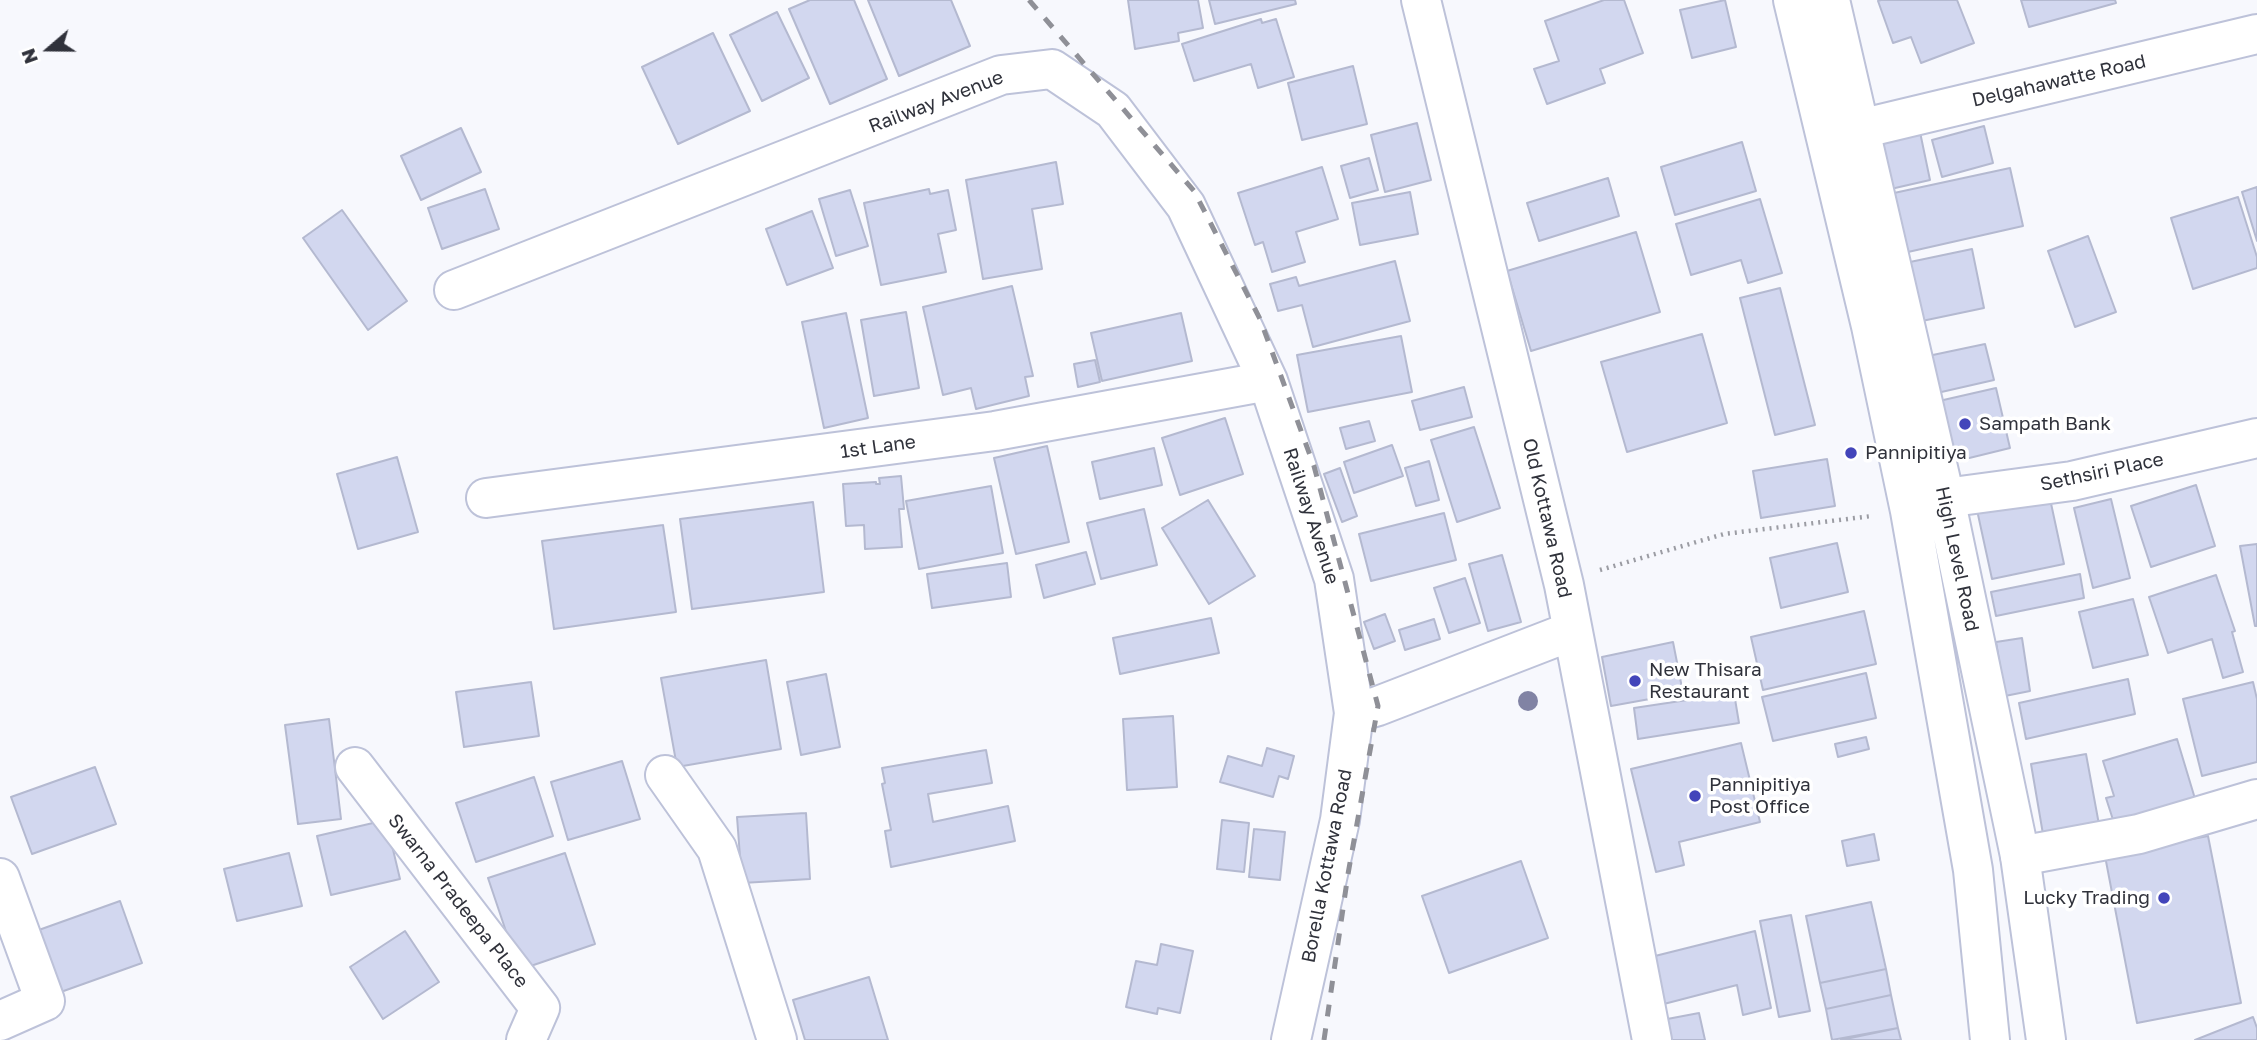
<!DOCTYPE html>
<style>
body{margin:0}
#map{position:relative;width:2257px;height:1040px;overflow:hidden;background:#f7f8fd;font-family:"Golos Text",sans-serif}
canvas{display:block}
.north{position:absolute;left:14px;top:14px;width:70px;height:70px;-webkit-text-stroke:5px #fff;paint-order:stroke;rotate:250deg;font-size:19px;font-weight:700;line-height:28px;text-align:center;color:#30323b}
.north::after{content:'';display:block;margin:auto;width:24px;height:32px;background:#30323b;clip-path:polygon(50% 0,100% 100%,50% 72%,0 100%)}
</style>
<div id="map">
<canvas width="2257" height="1040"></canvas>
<div class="north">N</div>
</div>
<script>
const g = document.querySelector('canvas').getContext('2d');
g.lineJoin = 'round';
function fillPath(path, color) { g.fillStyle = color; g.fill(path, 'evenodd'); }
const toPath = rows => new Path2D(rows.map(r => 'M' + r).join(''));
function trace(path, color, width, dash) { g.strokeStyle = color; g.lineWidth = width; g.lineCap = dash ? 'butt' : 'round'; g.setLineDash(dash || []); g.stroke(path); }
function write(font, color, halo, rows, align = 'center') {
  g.font = font + ' "Golos Text",sans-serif'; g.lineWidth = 7; g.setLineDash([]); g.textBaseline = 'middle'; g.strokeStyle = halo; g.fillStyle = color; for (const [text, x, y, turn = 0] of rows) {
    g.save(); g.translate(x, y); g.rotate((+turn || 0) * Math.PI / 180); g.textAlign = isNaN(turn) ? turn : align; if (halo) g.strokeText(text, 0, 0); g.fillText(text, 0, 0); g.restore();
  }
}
const building = toPath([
 [810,0,854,0,887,79,830,104,789,9,810,0],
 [868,0,951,0,970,46,899,76,868,0],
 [1128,0,1198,0,1203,28,1178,33,1179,41,1135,49,1128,0],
 [1209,0,1295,0,1296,4,1215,24,1209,0],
 [1604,0,1624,0,1643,53,1600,69,1605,83,1547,104,1534,69,1559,61,1545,21,1604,0],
 [1725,0,1736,47,1692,58,1680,10,1725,0],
 [1881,0,1957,0,1974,43,1921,63,1911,37,1893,43,1878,1,1881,0],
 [2021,0,2115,0,2116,3,2029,27,2021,0],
 [777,12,809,78,762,101,730,35,777,12],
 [1261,19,1262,23,1276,19,1294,77,1258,88,1251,64,1194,81,1182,44,1261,19],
 [713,33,750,111,678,144,642,67,713,33],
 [1353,66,1367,124,1302,140,1288,83,1353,66],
 [1417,123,1431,180,1385,192,1371,135,1417,123],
 [1984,126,1993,163,1942,177,1932,140,1984,126],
 [461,128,481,172,421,200,401,156,461,128],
 [1920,132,1930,180,1882,191,1872,142,1920,132],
 [1742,142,1756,191,1675,215,1661,167,1742,142],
 [1369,158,1378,190,1350,198,1341,166,1369,158],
 [1056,162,1063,204,1032,209,1042,269,983,279,966,180,1056,162],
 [1322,167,1338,219,1296,232,1305,262,1272,272,1263,242,1255,245,1238,193,1322,167],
 [2010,168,2023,226,1908,252,1894,193,2010,168],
 [1608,178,1619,216,1539,241,1527,203,1608,178],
 [2257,187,2257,241,2242,192,2257,187],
 [485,189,499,229,442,249,428,208,485,189],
 [929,189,930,194,948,190,956,230,938,234,946,272,881,285,864,203,929,189],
 [850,190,868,246,836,256,819,199,850,190],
 [1410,192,1418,234,1360,245,1352,203,1410,192],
 [2238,197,2257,257,2257,268,2193,289,2171,218,2238,197],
 [1760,199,1782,273,1748,283,1741,260,1691,275,1676,224,1760,199],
 [342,210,407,301,368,330,303,238,342,210],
 [812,211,833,268,787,285,766,229,812,211],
 [1636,232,1660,312,1531,351,1507,271,1636,232],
 [2088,236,2116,312,2075,327,2048,251,2088,236],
 [1972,249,1984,308,1922,321,1910,262,1972,249],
 [1395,261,1410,321,1313,347,1302,305,1278,311,1270,284,1296,277,1299,286,1395,261],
 [1012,286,1033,376,1025,377,1029,396,976,409,971,388,943,395,923,307,1012,286],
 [1780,288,1815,425,1775,435,1740,298,1780,288],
 [906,312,919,388,874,396,861,320,906,312],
 [846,313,868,418,824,428,802,322,846,313],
 [1181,313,1192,361,1102,381,1091,333,1181,313],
 [1702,334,1727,423,1627,452,1601,362,1702,334],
 [1401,336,1412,392,1308,412,1297,355,1401,336],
 [1985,344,1994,380,1937,393,1928,356,1985,344],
 [1095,360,1100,382,1078,387,1074,364,1095,360],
 [1464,387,1472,417,1420,430,1412,401,1464,387],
 [1996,388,2010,448,1953,462,1939,401,1996,388],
 [1225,418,1243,474,1180,495,1162,438,1225,418],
 [1369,421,1375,441,1346,449,1340,428,1369,421],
 [1474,427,1500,508,1457,522,1431,440,1474,427],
 [1392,445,1403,476,1354,493,1344,462,1392,445],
 [1047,446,1069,542,1016,554,994,458,1047,446],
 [1154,448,1162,485,1100,499,1092,462,1154,448],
 [397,457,418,532,358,549,337,474,397,457],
 [1827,459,1835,506,1761,518,1753,471,1827,459],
 [1429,461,1439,500,1416,506,1405,468,1429,461],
 [1340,468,1357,516,1342,522,1324,474,1340,468],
 [901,476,904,509,899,509,902,547,865,549,864,525,846,526,843,484,876,482,876,484,880,484,879,478,901,476],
 [2196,485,2215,546,2151,567,2131,506,2196,485],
 [991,486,1003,553,919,569,906,501,991,486],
 [2049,494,2064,564,1992,579,1977,510,2049,494],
 [2111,499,2130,578,2093,588,2074,508,2111,499],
 [1208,500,1255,576,1209,604,1162,528,1208,500],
 [813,502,824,592,692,609,680,519,813,502],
 [1144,509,1157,565,1101,579,1087,523,1144,509],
 [1444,513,1456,560,1371,581,1359,534,1444,513],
 [663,525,676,612,554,629,542,541,663,525],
 [1837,543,1848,592,1781,608,1770,558,1837,543],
 [2257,544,2257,626,2255,626,2240,546,2257,544],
 [1086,552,1095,584,1044,598,1036,565,1086,552],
 [1502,555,1521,622,1488,631,1469,564,1502,555],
 [1007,563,1011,597,932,608,927,574,1007,563],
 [2080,574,2084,598,1996,616,1991,592,2080,574],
 [2216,575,2235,631,2232,632,2243,672,2223,678,2212,639,2168,653,2149,597,2216,575],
 [1465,578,1480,623,1449,633,1434,588,1465,578],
 [2133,599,2148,655,2093,668,2079,612,2133,599],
 [1864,611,1876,664,1763,690,1751,637,1864,611],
 [1385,614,1395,641,1374,649,1364,622,1385,614],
 [1211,618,1219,653,1120,674,1113,638,1211,618],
 [1434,619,1440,639,1405,650,1399,630,1434,619],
 [2022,638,2030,691,2005,696,1996,642,2022,638],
 [1673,642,1683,693,1611,706,1602,657,1673,642],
 [766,660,781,749,677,767,661,678,766,660],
 [1866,673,1876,718,1773,741,1762,697,1866,673],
 [826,674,840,747,801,755,787,682,826,674],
 [2128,679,2135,714,2026,739,2019,703,2128,679],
 [531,682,539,736,464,747,456,692,531,682],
 [2253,682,2257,699,2257,762,2202,776,2183,699,2253,682],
 [1734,693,1739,723,1638,739,1634,708,1734,693],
 [1173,716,1177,787,1127,790,1123,719,1173,716],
 [329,719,341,819,298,824,285,725,329,719],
 [1866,737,1869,749,1838,757,1835,744,1866,737],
 [2177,739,2196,802,2115,826,2106,798,2114,796,2103,761,2177,739],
 [1741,743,1760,822,1679,842,1684,865,1656,872,1631,769,1741,743],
 [1267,748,1294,756,1288,779,1279,776,1273,797,1220,782,1228,756,1262,766,1267,748],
 [986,750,992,783,928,794,933,822,1008,806,1015,841,891,867,885,831,891,830,882,784,885,783,882,768,986,750],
 [2086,754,2100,830,2044,840,2031,764,2086,754],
 [622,761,640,819,568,840,551,782,622,761],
 [95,767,116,824,32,854,11,797,95,767],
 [534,777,553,836,476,862,456,803,534,777],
 [806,813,810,879,742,883,737,817,806,813],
 [386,820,400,879,331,895,317,836,386,820],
 [1222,820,1249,823,1244,872,1217,869,1222,820],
 [1254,829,1285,832,1280,880,1249,877,1254,829],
 [1874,834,1879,860,1847,866,1842,841,1874,834],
 [2208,836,2241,1003,2137,1023,2105,856,2208,836],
 [289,853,302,906,237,921,224,869,289,853],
 [565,853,595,944,519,970,488,878,565,853],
 [1521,861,1548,938,1449,973,1422,896,1521,861],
 [120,901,142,963,58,993,36,931,120,901],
 [1871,902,1886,969,1820,983,1806,916,1871,902],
 [1791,915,1810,1011,1779,1017,1760,921,1791,915],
 [405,931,439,982,383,1019,350,967,405,931],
 [1755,931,1771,1008,1743,1015,1737,985,1660,1005,1651,957,1755,931],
 [1161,944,1193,951,1180,1013,1158,1008,1157,1014,1126,1007,1136,961,1157,965,1161,944],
 [1886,969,1891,995,1826,1009,1820,983,1886,969],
 [869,977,888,1040,805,1040,793,1000,869,977],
 [1891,995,1898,1028,1832,1040,1826,1009,1891,995],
 [1699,1013,1705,1040,1666,1040,1662,1020,1699,1013],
 [2253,1017,2257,1028,2257,1040,2195,1040,2253,1017],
 [1898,1028,1901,1040,1841,1040,1898,1028]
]);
const path = toPath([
 [1600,570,1724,534,1872,516]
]);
const minor = toPath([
 [1421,0,1564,585,1652,1040],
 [1860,129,2257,34],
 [454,290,1001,75,1052,69,1113,110,1186,206,1268,381,1334,579,1354,713],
 [486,498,995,431,1268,381],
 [1945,498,2072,481,2257,438],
 [355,767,540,1008,526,1040],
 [665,775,717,849,777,1040],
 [2020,856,2139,834,2257,799],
 [0,878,45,1001,0,1021],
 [1291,1040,1340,820,1354,713,1378,706,1572,631]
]);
const highway = toPath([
 [1793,0,1871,326,1910,511,1973,870,1990,1040],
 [1830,0,1945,498,2020,856,2046,1040]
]);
const rail = toPath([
 [1029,0,1194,191,1260,319,1314,466,1378,706,1348,874,1324,1040]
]);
const trees = [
 [1528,701]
];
const markers = [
 [1965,424,7,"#4345ba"],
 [1851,453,7,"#4345ba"],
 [1635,681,7,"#4345ba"],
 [1695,796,7,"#4345ba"],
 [2164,898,7,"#4345ba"]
];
const streetNames = [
 ["Delgahawatte Road",2059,81,-13],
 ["Railway Avenue",936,102,-21],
 ["1st Lane",878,447,-8],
 ["Sethsiri Place",2102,472,-12],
 ["Railway Avenue",1311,516,72],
 ["Old Kottawa Road",1547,518,77],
 ["High Level Road",1957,559,78],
 ["Borella Kottawa Road",1327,866,-79],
 ["Swarna Pradeepa Place",458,901,52]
];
const poiNames = [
 ["Sampath Bank",1979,424],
 ["Pannipitiya",1865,453],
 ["New Thisara",1649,670],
 ["Restaurant",1649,692],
 ["Pannipitiya",1709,785],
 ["Post Office",1709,807],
 ["Lucky Trading",2150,898,"right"]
];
fillPath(building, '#d2d7ef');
trace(building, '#b4b9d0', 2);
trace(minor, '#bdc2d9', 42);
trace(highway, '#bdc2d9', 42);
trace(path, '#9b9ca3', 4.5, [2, 5]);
trace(minor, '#fff', 38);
trace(highway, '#fff', 38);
trace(rail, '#8f9097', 5, [12, 12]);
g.fillStyle = '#8183a4';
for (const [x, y] of trees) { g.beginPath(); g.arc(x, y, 10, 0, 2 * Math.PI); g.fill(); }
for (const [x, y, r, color] of markers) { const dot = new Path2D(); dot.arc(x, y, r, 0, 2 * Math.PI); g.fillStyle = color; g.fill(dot); trace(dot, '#fff', 2.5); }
write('19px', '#30323b', '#fff', streetNames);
write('19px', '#30323b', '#fff', poiNames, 'left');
</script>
